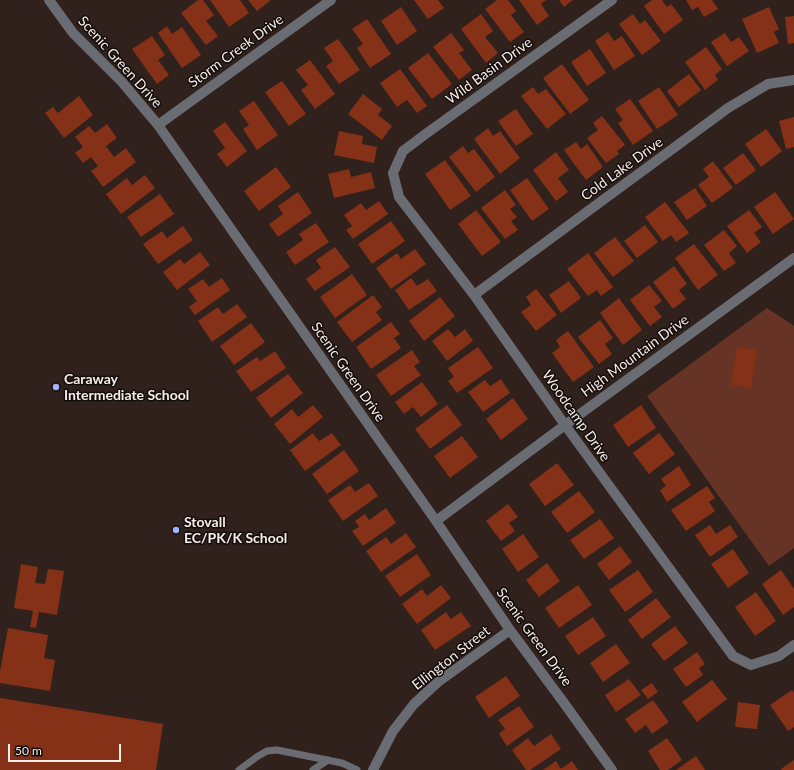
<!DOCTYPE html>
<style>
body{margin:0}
#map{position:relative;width:794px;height:770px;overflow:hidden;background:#30211d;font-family:Lato,sans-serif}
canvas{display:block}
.scale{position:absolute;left:8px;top:744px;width:113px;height:18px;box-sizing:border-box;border:2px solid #f8edea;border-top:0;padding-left:5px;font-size:12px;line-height:14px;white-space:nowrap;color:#f8edea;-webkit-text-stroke:3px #130d0b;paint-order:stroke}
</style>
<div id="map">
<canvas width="794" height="770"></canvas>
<div class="scale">50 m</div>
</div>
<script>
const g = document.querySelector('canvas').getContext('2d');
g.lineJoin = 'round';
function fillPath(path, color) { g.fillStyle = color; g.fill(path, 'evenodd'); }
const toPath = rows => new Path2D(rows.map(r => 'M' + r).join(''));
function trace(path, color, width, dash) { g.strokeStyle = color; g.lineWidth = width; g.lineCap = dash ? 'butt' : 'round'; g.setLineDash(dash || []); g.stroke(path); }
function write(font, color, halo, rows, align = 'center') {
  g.font = font + ' Lato,sans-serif'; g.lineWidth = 3; g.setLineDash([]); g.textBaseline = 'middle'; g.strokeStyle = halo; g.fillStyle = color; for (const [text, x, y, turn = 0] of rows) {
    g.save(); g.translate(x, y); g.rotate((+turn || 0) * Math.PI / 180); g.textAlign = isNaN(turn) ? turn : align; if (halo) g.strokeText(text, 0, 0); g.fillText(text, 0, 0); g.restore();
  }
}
const green = toPath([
 [767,308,794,326,794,548,769,566,647,396]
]);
const building = toPath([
 [198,0,203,0,214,15,206,21,218,36,206,45,181,13],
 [210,0,240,0,249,13,229,27],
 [248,0,269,0,270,1,257,11],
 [414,0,438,0,444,8,428,19],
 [497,0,508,0,516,11,511,15,524,32,510,42,485,9],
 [519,0,546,0,541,4,549,16,537,25],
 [559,0,573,0,564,7],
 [652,0,662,0,667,7,671,4,683,20,664,34,644,6],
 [686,0,712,0,718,9,704,17,698,7,692,10],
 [401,7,417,31,397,45,381,21],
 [769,7,779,29,774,32,779,43,757,53,742,19],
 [481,14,493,31,485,37,498,53,486,63,461,29],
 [633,14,640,24,645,20,661,41,642,55,619,24],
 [794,16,794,43,788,44,785,17],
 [367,19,391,54,370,68,357,48,363,44,352,29],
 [167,26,172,34,182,27,201,55,182,68,158,33],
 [608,32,614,41,622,36,635,56,614,70,595,41],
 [451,33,464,50,459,53,472,70,459,80,433,47],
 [725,33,731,42,739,37,749,51,727,66,711,42],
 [152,36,165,55,158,60,169,75,157,84,132,49],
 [338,39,360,70,339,84,326,66,333,61,324,48],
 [706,47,722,69,715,75,718,80,705,90,685,62],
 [590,49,606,73,587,86,571,62],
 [428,53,452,84,432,99,408,68],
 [310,60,335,94,315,109,301,90,308,85,296,70],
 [562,64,589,100,570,114,543,78],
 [400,69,427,106,417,113,407,100,397,107,380,83],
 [689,74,701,90,679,107,667,91],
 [282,81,306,114,289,126,265,92],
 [533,87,538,94,546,89,566,114,547,129,521,96],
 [659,87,678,115,657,129,638,101],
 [363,94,382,109,378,115,392,126,382,140,348,114],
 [79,96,93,115,64,138,45,113,53,107,58,113],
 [630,99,653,131,633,145,618,123,623,120,615,109],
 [254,101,278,135,257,150,243,129,249,125,239,111],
 [516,109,533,134,516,146,498,121],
 [602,116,625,145,617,151,619,154,606,163,587,138,598,130,593,123],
 [794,117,794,147,786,149,779,121],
 [225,122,247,151,227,167,217,154,225,148,213,131],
 [107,124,117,138,106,146,114,157,126,148,136,162,103,187,91,171,98,166,91,157,83,163,75,153,83,147,75,137,89,126,95,133],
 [488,128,493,136,500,131,520,158,500,174,474,139],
 [766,129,782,151,761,167,745,144],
 [339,131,363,136,362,144,377,147,374,163,334,155],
 [576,142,581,149,587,144,603,167,586,180,564,150],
 [463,146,468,153,474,149,495,177,476,192,449,157],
 [556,152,569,170,558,178,568,192,556,201,533,170],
 [743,153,756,170,736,185,723,168],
 [445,160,471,196,450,210,425,174],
 [713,161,733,188,712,203,698,185,709,177,703,169],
 [276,167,291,187,259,211,244,191],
 [349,169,351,177,371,172,375,188,334,198,328,174],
 [145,175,155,188,121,214,106,194,127,178,132,185],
 [527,178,549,209,532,221,510,190],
 [695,188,707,206,687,220,674,202],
 [505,190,516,205,510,209,517,217,511,221,518,230,505,239,481,208],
 [298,192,312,213,278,237,269,224,283,214,278,206],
 [775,192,794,219,773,234,754,207],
 [160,194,174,214,141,237,127,217],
 [379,201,388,214,353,239,346,230,352,226,344,215,361,203,366,210],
 [665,202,689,233,676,242,671,235,663,241,645,217],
 [476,210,501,242,482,256,458,224],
 [749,210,762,227,754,233,761,242,747,253,727,226],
 [391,221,405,241,372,264,358,244],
 [316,223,329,242,295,265,286,252,303,240,299,234],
 [645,225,658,242,637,258,624,241],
 [183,226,193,240,158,264,143,244,162,231,167,238],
 [724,230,737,246,729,253,736,263,724,271,704,245],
 [615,237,634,261,613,277,594,253],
 [694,244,718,275,698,290,675,258],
 [335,247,350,267,315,291,306,279,321,268,316,260],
 [415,249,426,264,391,289,376,268,397,253,401,259],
 [200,252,210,265,177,290,163,272,180,259,184,264],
 [588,253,613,287,601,296,597,290,588,296,567,269],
 [674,266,687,284,679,290,686,299,673,309,653,282],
 [352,274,367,295,335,318,320,297],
 [222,278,230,290,195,315,189,307,197,301,188,289,203,279,209,287],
 [411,278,417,286,428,279,437,291,409,310,395,290],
 [569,281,581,298,561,313,549,295],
 [649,285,662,301,654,307,662,317,650,326,630,300],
 [536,289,557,315,536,331,521,312,531,305,526,297],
 [373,295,382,307,376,312,382,320,352,342,337,322],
 [440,297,455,316,424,341,409,321],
 [619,298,642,330,623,345,600,313],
 [237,304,247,317,212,342,198,321,218,307,223,314],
 [600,320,613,338,605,344,612,354,599,364,578,337],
 [391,322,400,334,394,338,401,348,371,369,356,347],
 [251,323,265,342,234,365,220,346],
 [448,329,455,337,465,329,473,341,447,361,432,341],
 [568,331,594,367,573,382,552,353,560,347,556,340],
 [478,347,493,368,457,393,448,381,454,377,448,368],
 [737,347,757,350,751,388,731,385],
 [412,350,420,362,414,366,421,375,391,396,376,375],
 [275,351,286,368,251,392,236,371,257,357,260,361],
 [288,374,303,393,271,418,256,398],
 [501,379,510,393,483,412,468,392,485,380,490,386],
 [422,382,438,404,421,417,413,407,404,414,395,402],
 [513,398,528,419,501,440,486,419],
 [313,405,323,417,290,444,274,424,292,409,298,417],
 [447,405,462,425,430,449,415,429],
 [641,405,656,428,628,447,613,425],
 [313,433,319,441,332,433,341,445,305,471,290,450],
 [659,433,675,454,649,474,633,453],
 [462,436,478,457,450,478,434,456],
 [344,450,359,471,327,494,312,474],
 [557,463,574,485,545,506,529,484],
 [679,466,691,485,667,502,660,490,666,486,661,479],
 [369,483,378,496,343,521,328,500,350,485,355,492],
 [707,486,715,498,709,502,715,511,686,531,671,510],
 [579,491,595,512,567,533,551,512],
 [508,504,518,517,509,523,515,531,501,541,486,521],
 [386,508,396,523,363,546,352,531,359,527,355,521,365,514,369,520],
 [600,519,614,538,584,559,570,540],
 [710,525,716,534,730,525,738,537,710,557,695,535],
 [406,533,416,547,381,572,366,551,386,537,391,544],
 [523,534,539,557,518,572,502,549],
 [620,546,632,562,609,580,597,564],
 [733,549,749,573,728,588,711,564],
 [417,554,431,575,400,597,385,576],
 [547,563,560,581,539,597,526,580],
 [21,564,38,567,35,583,45,584,48,569,64,571,57,615,39,612,36,628,30,627,33,611,14,608],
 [638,570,653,592,625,612,609,590],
 [781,570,794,589,794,607,783,615,762,584],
 [441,585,451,598,417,624,402,604,422,589,427,596],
 [578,585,592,605,559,628,545,608],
 [756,592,776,621,755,636,735,607],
 [656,598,671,617,642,639,628,620],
 [446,612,451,619,461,612,471,626,435,650,421,630],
 [593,617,606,636,578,655,565,636],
 [675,626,688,643,664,661,651,644],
 [8,628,48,635,44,658,55,660,50,691,0,683,0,671],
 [616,644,630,663,603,682,590,663],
 [697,652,705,664,699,668,703,675,686,687,673,669],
 [506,676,520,696,489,718,475,697],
 [629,679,641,695,616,712,605,695],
 [712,680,727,699,697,722,682,702],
 [652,683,658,692,648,699,641,690],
 [792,690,794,693,794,727,788,731,770,705],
 [0,698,163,724,156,770,0,770],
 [653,700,669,722,652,734,646,725,635,733,625,719],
 [738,702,760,705,757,729,735,727],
 [519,706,534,727,507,746,499,734,505,729,498,720],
 [551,734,561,749,530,770,526,770,512,750,528,738,534,746],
 [667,738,682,760,668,770,660,770,648,751],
 [696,756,705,770,676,770],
 [794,760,794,770,782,770,781,769],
 [556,761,561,769,572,761,578,770,543,770]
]);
const lane = toPath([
 [239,770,258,756,267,751,277,750,342,763,357,770],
 [313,770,328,760]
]);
const street = toPath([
 [49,0,73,33,122,82,158,125,436,521,510,630,564,703,612,770],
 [612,0,427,133,403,151,393,173,399,197,474,295,565,425,733,656,751,665,779,656,794,645],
 [158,125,331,0],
 [474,295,728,108,768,84,794,80],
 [436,521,565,425,794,258],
 [373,770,393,731,414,704,438,682,510,630]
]);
const markers = [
 [56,387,4,"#a1b3fd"],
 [176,530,4,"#a1b3fd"]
];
const streetNames = [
 ["Storm Creek Drive",236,51,-36],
 ["Scenic Green Drive",120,62,48],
 ["Wild Basin Drive",489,71,-36],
 ["Cold Lake Drive",622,169,-36],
 ["High Mountain Drive",635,356,-36],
 ["Scenic Green Drive",348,372,55],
 ["Woodcamp Drive",576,416,55],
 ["Scenic Green Drive",534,637,54],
 ["Ellington Street",451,658,-38]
];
const poiNames = [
 ["Caraway",64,379],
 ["Intermediate School",64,395],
 ["Stovall",184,522],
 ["EC/PK/K School",184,538]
];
fillPath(green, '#673324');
fillPath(building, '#853117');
trace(lane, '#6a6c73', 7);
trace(street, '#6a6c73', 10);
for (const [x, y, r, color] of markers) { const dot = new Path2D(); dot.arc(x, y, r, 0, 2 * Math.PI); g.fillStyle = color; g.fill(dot); trace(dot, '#130d0b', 1.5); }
write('14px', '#f8edea', '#130d0b', streetNames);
write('bold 14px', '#f8edea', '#130d0b', poiNames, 'left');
</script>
